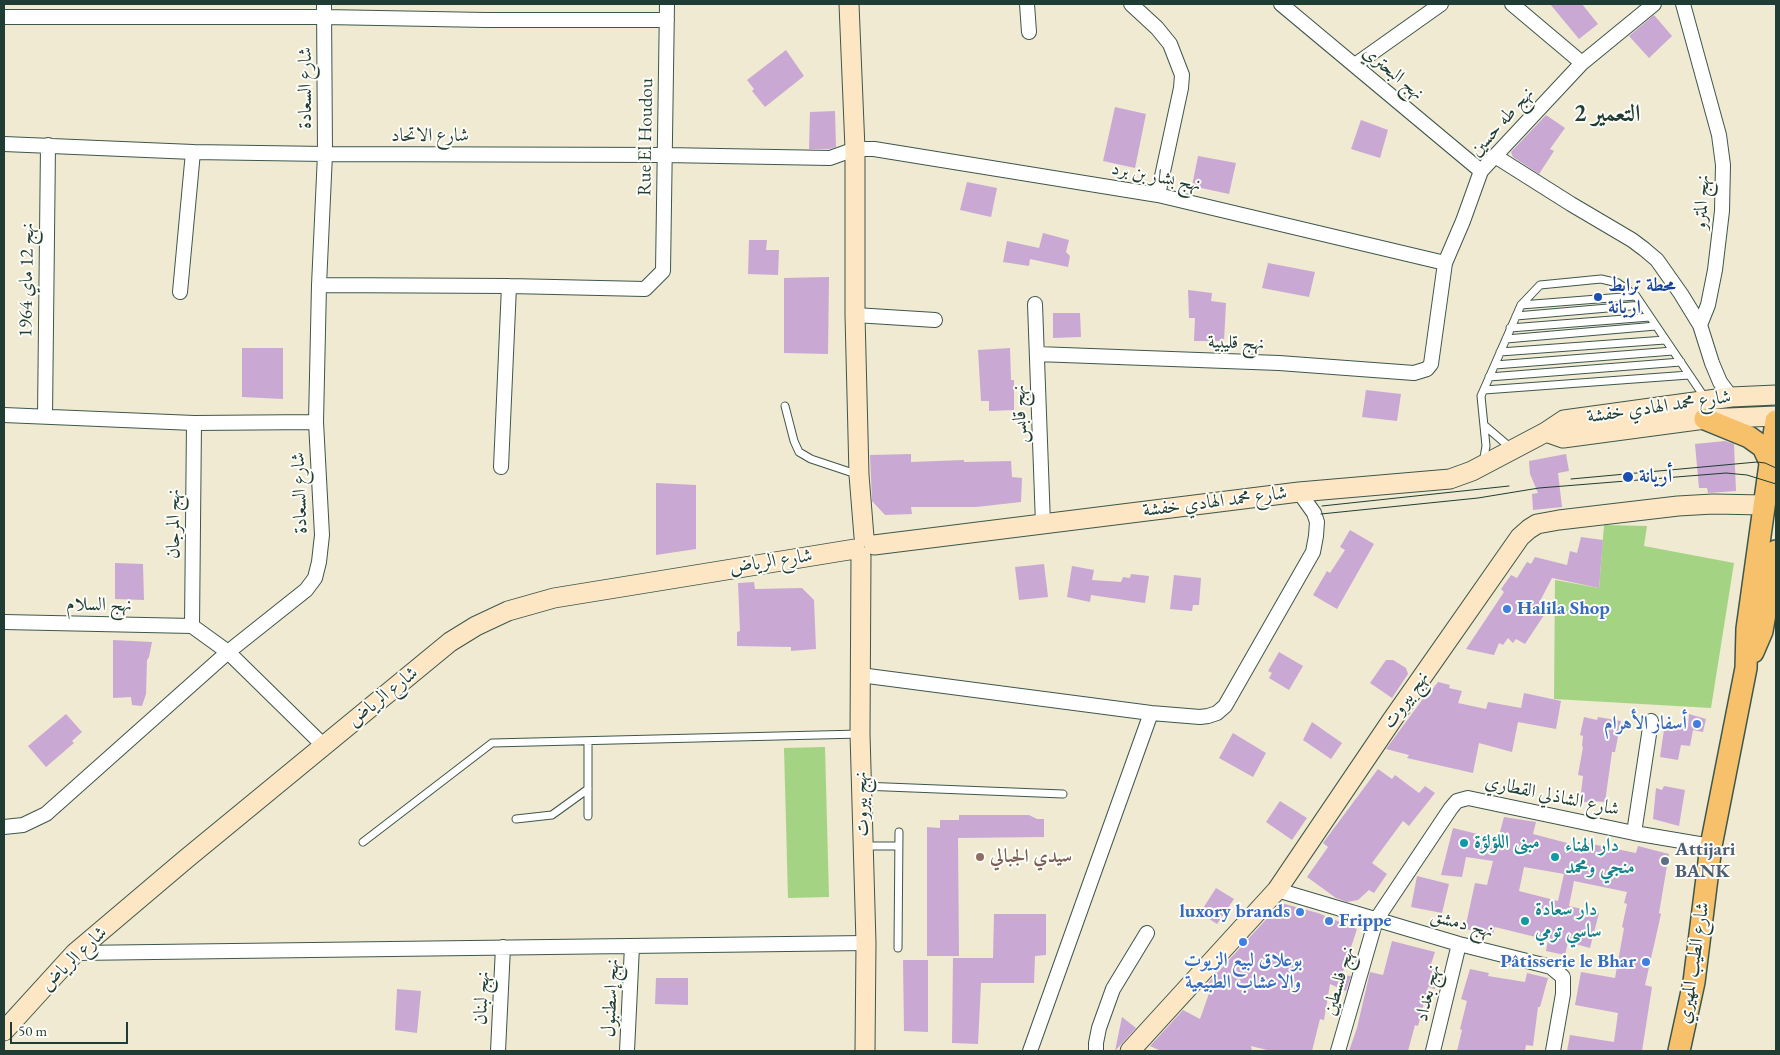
<!DOCTYPE html>
<meta charset="utf-8">
<style>
body{margin:0}
#map{position:relative;width:1780px;height:1055px;overflow:hidden;background:#efead1;font-family:"EB Garamond",serif}
canvas{display:block}
.frame{position:absolute;inset:0;border:5px solid #1f3d34;pointer-events:none}
.scale{position:absolute;left:10px;top:1022px;width:118px;height:22px;box-sizing:border-box;border:2px solid #1f3d34;border-top:0;padding-left:6px;font-size:15px;line-height:18px;white-space:nowrap;color:#1f3d34;-webkit-text-stroke:4px #fdfcf7;paint-order:stroke}
</style>
<div id="map">
<canvas width="1780" height="1055"></canvas>
<div class="frame"></div>
<div class="scale">50 m</div>
</div>
<script>
const g = document.querySelector('canvas').getContext('2d');
g.lineJoin = 'round';
function fillPath(path, color) { g.fillStyle = color; g.fill(path, 'evenodd'); }
const toPath = rows => new Path2D(rows.map(r => 'M' + r).join(''));
function trace(path, color, width, dash) { g.strokeStyle = color; g.lineWidth = width; g.lineCap = dash ? 'butt' : 'round'; g.setLineDash(dash || []); g.stroke(path); }
function write(font, color, halo, rows, align = 'center') {
  g.font = font + ' "EB Garamond",Amiri,serif'; g.lineWidth = 4; g.setLineDash([]); g.textBaseline = 'middle'; g.strokeStyle = halo; g.fillStyle = color; for (const [text, x, y, turn = 0] of rows) {
    g.save(); g.translate(x, y); g.rotate((+turn || 0) * Math.PI / 180); g.textAlign = isNaN(turn) ? turn : align; if (halo) g.strokeText(text, 0, 0); g.fillText(text, 0, 0); g.restore();
  }
}
const green = toPath([
 [1604,525,1647,526,1644,546,1734,563,1711,708,1554,699,1555,580,1599,588],
 [825,747,829,897,788,898,784,748]
]);
const building = toPath([
 [1550,4,1582,4,1598,24,1579,39],
 [1654,15,1672,36,1649,58,1629,36],
 [786,50,804,76,765,107,752,91,754,89,747,80],
 [1115,107,1146,114,1135,168,1103,161],
 [835,111,836,147,829,149,809,149,810,112],
 [1546,115,1565,128,1550,149,1554,151,1539,174,1513,157,1511,152],
 [1361,120,1388,130,1380,158,1351,149],
 [1198,156,1236,163,1229,194,1192,186],
 [967,182,997,188,991,217,960,210],
 [1043,233,1069,240,1066,252,1070,256,1068,267,1030,259,1029,266,1003,262,1007,241,1039,248],
 [749,240,767,240,766,250,779,250,778,275,748,274],
 [1268,263,1315,272,1309,297,1262,288],
 [829,277,828,354,784,353,784,278],
 [1188,290,1212,293,1211,301,1226,303,1224,341,1194,341,1195,318,1189,318],
 [1053,313,1080,313,1081,337,1053,338],
 [242,348,283,348,283,399,242,397],
 [1010,348,1011,380,1014,380,1014,410,989,411,989,401,981,401,978,350],
 [1366,390,1401,394,1397,421,1362,417],
 [1725,441,1734,444,1736,491,1708,493,1707,488,1699,488,1695,444],
 [911,454,911,462,964,460,964,462,1011,461,1012,477,1022,478,1021,502,976,507,911,507,912,514,885,515,872,501,870,455],
 [1566,454,1569,471,1558,473,1562,507,1533,510,1532,494,1538,493,1530,474,1529,461],
 [656,483,696,485,696,549,656,555],
 [1350,530,1374,544,1337,609,1313,595,1327,571,1330,573,1345,550,1340,547],
 [1581,537,1603,540,1599,588,1552,578,1539,603,1546,612,1525,644,1516,639,1513,643,1508,638,1503,645,1499,643,1494,655,1466,649,1504,592,1501,589,1511,575,1517,578,1527,562,1531,564,1535,557,1567,565,1570,551,1577,553],
 [115,563,143,564,144,600,115,599],
 [1044,564,1048,597,1019,600,1015,567],
 [1072,566,1094,570,1092,580,1121,582,1123,577,1130,578,1131,574,1149,576,1145,603,1091,595,1090,602,1067,597],
 [1174,575,1201,578,1199,605,1193,605,1192,611,1170,609],
 [754,582,755,589,802,588,814,600,816,649,791,651,791,647,737,646,737,632,740,631,738,583],
 [113,640,152,642,149,657,147,660,146,694,142,706,132,705,131,697,113,698],
 [1279,652,1303,666,1289,690,1269,678,1272,673,1268,671],
 [1386,660,1393,660,1406,668,1408,674,1392,698,1370,683],
 [1438,682,1450,685,1449,688,1462,691,1458,703,1486,709,1488,702,1521,708,1524,693,1561,701,1556,729,1518,722,1512,752,1479,743,1473,773,1407,758,1409,755,1386,749,1425,696,1427,696],
 [66,714,82,732,72,741,74,743,46,767,28,746],
 [1689,714,1706,719,1703,732,1693,730,1690,746,1681,745,1678,760,1660,757,1665,723,1688,727],
 [1584,717,1597,720,1598,717,1621,721,1615,752,1612,752,1605,802,1592,801,1590,803,1580,801,1583,776,1578,775,1583,747,1582,746,1583,736,1580,735],
 [1312,722,1342,743,1331,759,1303,740],
 [1233,733,1266,753,1253,777,1219,758],
 [1378,769,1392,779,1395,775,1419,793,1425,786,1435,793,1409,826,1403,821,1372,863,1387,874,1374,893,1369,890,1358,900,1347,902,1336,898,1307,877,1328,847,1323,843],
 [1664,786,1685,790,1679,826,1653,819,1656,788,1662,790],
 [1280,801,1307,818,1292,840,1266,822],
 [959,815,1029,815,1037,819,1044,819,1044,837,958,838,959,956,927,956,927,827,940,828,940,820,959,820],
 [1504,817,1536,822,1533,834,1586,848,1587,843,1636,853,1638,846,1669,854,1659,913,1661,914,1645,985,1652,987,1642,1051,1567,1051,1570,1035,1614,1042,1618,1013,1575,1005,1581,972,1615,978,1624,928,1622,927,1627,904,1624,903,1627,892,1574,881,1569,906,1599,913,1590,948,1568,942,1565,955,1546,951,1548,940,1495,927,1493,934,1465,929,1475,883,1487,885,1493,861,1466,857,1462,877,1441,875,1453,828,1498,839],
 [1524,867,1564,874,1558,901,1519,891],
 [1417,876,1449,884,1442,913,1411,907],
 [1216,888,1234,899,1217,924,1200,913],
 [1281,903,1318,913,1357,929,1342,975,1351,976,1346,991,1330,984,1324,1020,1320,1019,1312,1051,1271,1051,1251,1046,1252,1051,1161,1051,1150,1046,1183,1010,1200,1019,1212,985,1207,984],
 [994,914,1046,914,1046,955,1035,956,1034,983,981,983,978,1044,952,1043,953,958,993,958],
 [1392,941,1435,952,1430,967,1439,971,1435,989,1428,987,1418,1026,1415,1025,1408,1051,1349,1051,1357,1028,1370,972,1383,975],
 [903,960,928,960,928,1032,904,1031],
 [1470,969,1489,973,1488,976,1525,982,1527,973,1548,978,1540,1007,1538,1007,1533,1046,1526,1045,1525,1051,1457,1051,1462,1030,1460,1029,1467,1001,1461,999],
 [656,978,688,978,688,1005,655,1004],
 [397,989,421,991,417,1033,395,1030],
 [1122,1017,1136,1028,1115,1051]
]);
const lane = toPath([
 [1521,305,1636,296],
 [1516,316,1642,305],
 [1510,328,1650,317],
 [1506,339,1656,326],
 [1500,352,1665,340],
 [1495,365,1673,351],
 [1489,377,1681,362],
 [1484,390,1689,375],
 [785,406,794,441,799,452,811,459,859,475],
 [1484,425,1512,449],
 [1483,463,1486,446,1481,396,1521,305,1540,285,1601,279,1618,283,1636,296,1705,398],
 [862,786,1063,794],
 [588,816,588,741],
 [516,819,552,815,588,789],
 [363,842,492,743,860,734],
 [864,846,898,846],
 [898,948,899,832]
]);
const street = toPath([
 [1027,4,1029,32],
 [1131,4,1157,28,1170,44,1182,75,1181,88,1158,195],
 [1281,4,1481,171],
 [1512,4,1582,63],
 [1683,4,1719,135,1723,165,1722,211,1715,270,1708,305,1700,325,1712,363,1720,382,1731,397],
 [4,17,325,17,486,20,667,20],
 [1355,65,1441,4],
 [4,144,193,152,325,154,665,155,830,158,855,149,874,149,1158,195,1445,263],
 [1495,156,1571,204,1632,240,1644,249,1657,260,1681,294,1700,325],
 [319,285,509,286,645,289,663,271,667,4],
 [180,292,193,152],
 [1035,304,1043,524],
 [855,315,935,320],
 [1037,354,1279,363,1414,373,1427,369,1431,364,1445,263,1463,221,1481,171,1582,63,1654,4],
 [4,415,194,423,316,422],
 [45,416,48,145],
 [501,467,509,286],
 [4,622,192,626],
 [192,626,194,423],
 [192,626,228,652,324,746],
 [860,675,1151,713,1200,717,1208,716,1217,713,1225,706,1313,552,1316,536,1317,522,1314,513,1299,492],
 [4,827,23,825,46,814,228,652,306,590,315,578,319,562,322,535,316,422,319,285,325,154,324,4],
 [1634,833,1651,721],
 [1277,890,1459,944,1551,967,1563,977,1563,994,1553,1051],
 [75,953,866,943],
 [498,1051,503,947],
 [627,1051,632,946],
 [1030,1051,1151,713],
 [1096,1051,1096,1043,1099,1028,1113,989,1147,933],
 [1338,1051,1376,920,1451,808,1457,801,1468,798,1634,833,1711,846],
 [1433,1051,1459,944]
]);
const secondary = toPath([
 [849,4,855,149,855,315,859,475,864,537],
 [1546,432,1563,438,1705,419,1776,416],
 [874,545,1299,492,1450,479,1472,471,1546,432,1564,420,1731,397,1776,395],
 [861,556,860,734,866,943,865,1051],
 [4,1031,75,953,186,859,450,642,476,626,508,611,554,598,855,549],
 [1130,1051,1277,890,1392,720,1520,537,1529,529,1537,524,1559,520,1678,506,1713,504,1764,505]
]);
const primary = toPath([
 [1705,419,1749,437,1763,447,1770,462],
 [1753,652,1762,631,1776,551],
 [1679,1051,1694,982,1711,846,1746,668,1747,629,1776,421]
]);
const tram = toPath([
 [1571,479,1757,462,1765,463,1776,468],
 [1322,506,1509,486],
 [1321,514,1478,498,1539,488,1726,473,1747,475,1776,484]
]);
const markers = [
 [1598,297,5,"#1a4fb4"],
 [1628,477,6,"#1a4fb4"],
 [1507,609,5,"#3f7fe0"],
 [1697,724,5,"#3f7fe0"],
 [1464,843,5,"#0f9aa8"],
 [980,857,5,"#8d6e63"],
 [1555,857,5,"#0f9aa8"],
 [1665,861,5,"#5c6f8a"],
 [1300,912,5,"#3f7fe0"],
 [1329,921,5,"#3f7fe0"],
 [1525,921,5,"#0f9aa8"],
 [1243,942,5,"#3f7fe0"],
 [1646,962,5,"#3f7fe0"]
];
const streetNames = [
 ["نهج البحتري",1393,73,40],
 ["شارع السعادة",306,88,-90],
 ["نهج طه حسين",1502,122,-48],
 ["شارع الاتحاد",430,136],
 ["Rue El Houdou",646,137,-89],
 ["نهج بشار بن برد",1156,177,11],
 ["نهج المترو",1702,202,-87],
 ["نهج 12 ماي 1964",27,280,-89],
 ["نهج قليبية",1236,343,2],
 ["شارع محمد الهادي خفشة",1659,407,-8],
 ["نهج قابس",1020,414,-92],
 ["شارع السعادة",300,493,-92],
 ["شارع محمد الهادي خفشة",1215,502,-7],
 ["نهج المرجان",174,524,-90],
 ["شارع الرياض",771,562,-9],
 ["نهج السلام",99,605,1],
 ["شارع الرياض",383,697,-39],
 ["نهج بيروت",1406,700,-55],
 ["شارع الشاذلي القطاري",1552,796,12],
 ["نهج بيروت",862,804,-92],
 ["نهج دمشق",1462,924,15],
 ["شارع الرياض",74,959,-44],
 ["شارع الطيب المهيري",1694,963,-81],
 ["نهج فلسطين",1339,981,-74],
 ["نهج بغداد",1428,993,-77],
 ["نهج لبنان",482,998,-87],
 ["نهج إسطنبول",611,998,-87]
];
const transitNames = [
 ["محطة ترابط",1608,286],
 ["اريانة",1608,308],
 ["أريانة",1639,477]
];
const shopNames = [
 ["Halila Shop",1517,609,"left"],
 ["أسفار الأهرام",1687,724],
 ["luxory brands",1290,912],
 ["Frippe",1339,921,"left"],
 ["بوعلاق لبيع الزيوت",1243,961,"center"],
 ["والاعشاب الطبيعية",1243,983,"center"],
 ["Pâtisserie le Bhar",1636,962]
];
const cultureNames = [
 ["مبنى اللؤلؤة",1474,843],
 ["دار الهناء",1565,846],
 ["منجي ومحمد",1565,868],
 ["دار سعادة",1535,910],
 ["ساسي تومي",1535,932]
];
const serviceNames = [
 ["Attijari",1675,850],
 ["BANK",1675,872]
];
const educationNames = [
 ["سيدي الجبالي",990,857]
];
const districtNames = [
 ["التعمير 2",1607,114]
];
fillPath(green, '#a4d483');
fillPath(building, '#c9a9d3');
trace(lane, '#3e574c', 9);
trace(street, '#3e574c', 16);
trace(secondary, '#3e574c', 21);
trace(primary, '#3e574c', 24);
trace(lane, '#fff', 7);
trace(street, '#fff', 14);
trace(secondary, '#fce6c4', 19);
trace(primary, '#f7c06b', 21);
trace(tram, '#1f3d34', 1);
for (const [x, y, r, color] of markers) { const dot = new Path2D(); dot.arc(x, y, r, 0, 2 * Math.PI); g.fillStyle = color; g.fill(dot); trace(dot, '#fdfcf7', 2); }
write('19px', '#1f3d34', '#fdfcf7', streetNames);
write('bold 19px', '#164399', '#fdfcf7', transitNames, 'left');
write('bold 19px', '#366cbe', '#fdfcf7', shopNames, 'right');
write('bold 19px', '#0d838f', '#fdfcf7', cultureNames, 'left');
write('bold 19px', '#4e5e75', '#fdfcf7', serviceNames, 'left');
write('bold 19px', '#785e54', '#fdfcf7', educationNames, 'left');
write('bold 24px', '#1f3d34', '#fdfcf7', districtNames);
</script>
